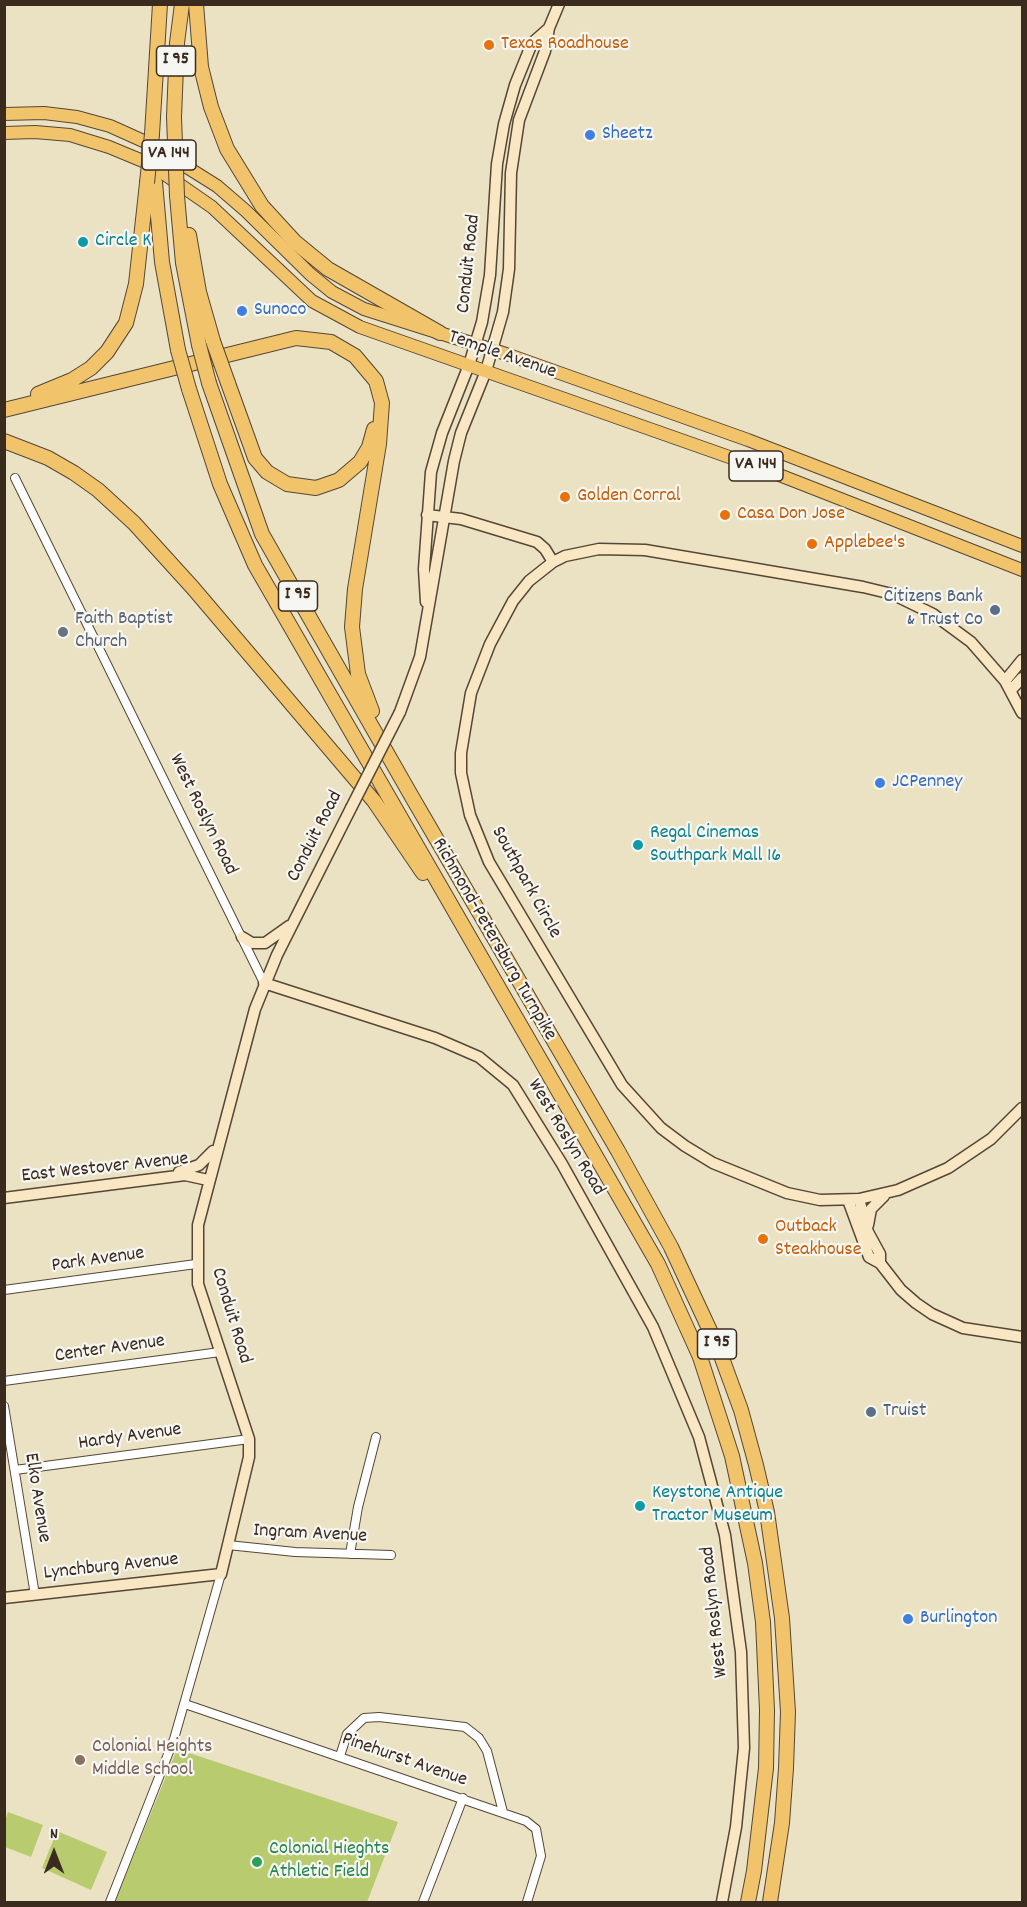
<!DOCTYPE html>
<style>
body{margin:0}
#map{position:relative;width:1027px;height:1907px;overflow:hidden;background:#ebe2c3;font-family:Dekko,sans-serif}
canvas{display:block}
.frame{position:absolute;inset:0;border:6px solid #3b2a1e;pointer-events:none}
.north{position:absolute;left:24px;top:1823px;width:60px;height:60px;-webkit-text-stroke:4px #f6f6f2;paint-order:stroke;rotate:0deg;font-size:16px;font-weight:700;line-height:24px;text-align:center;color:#3b2a1e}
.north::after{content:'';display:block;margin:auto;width:21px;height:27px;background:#3b2a1e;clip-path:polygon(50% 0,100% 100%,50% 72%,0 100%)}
</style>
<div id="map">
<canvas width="1027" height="1907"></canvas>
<div class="frame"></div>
<div class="north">N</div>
</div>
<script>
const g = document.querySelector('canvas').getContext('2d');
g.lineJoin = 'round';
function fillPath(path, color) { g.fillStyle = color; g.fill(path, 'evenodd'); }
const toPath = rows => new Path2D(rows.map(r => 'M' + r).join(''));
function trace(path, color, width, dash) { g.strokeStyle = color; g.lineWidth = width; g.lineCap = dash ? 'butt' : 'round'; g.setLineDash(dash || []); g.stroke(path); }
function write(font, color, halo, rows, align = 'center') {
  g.font = font + ' Dekko,sans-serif'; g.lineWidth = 4.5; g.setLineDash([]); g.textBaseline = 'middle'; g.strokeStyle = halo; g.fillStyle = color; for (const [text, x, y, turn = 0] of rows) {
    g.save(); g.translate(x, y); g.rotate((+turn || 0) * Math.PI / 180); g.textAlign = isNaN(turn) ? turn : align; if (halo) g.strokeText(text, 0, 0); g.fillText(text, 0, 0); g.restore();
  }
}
const green = toPath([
 [177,1749,398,1822,367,1902,115,1902],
 [8,1812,43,1825,31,1857,5,1847,5,1821],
 [57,1831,107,1852,91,1890,42,1868]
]);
const street = toPath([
 [15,478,264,983],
 [4,1290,196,1264],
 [4,1381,220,1352],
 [4,1406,35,1595],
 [15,1470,249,1439],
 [228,1545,295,1552,391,1555],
 [350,1554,358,1507,376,1437],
 [185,1704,526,1821,536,1829,541,1856,527,1902],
 [340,1756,347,1734,364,1718,379,1717,465,1727,479,1738,487,1751,503,1812],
 [110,1902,174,1739,221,1574],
 [423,1902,463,1798]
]);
const secondary = toPath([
 [427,515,461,519,537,542,545,549,553,562],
 [426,602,424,569,431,472,442,433,469,365,482,322,490,275,497,164,504,124,515,85,532,43,549,28],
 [1005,681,1022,660],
 [1011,690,1022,678],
 [400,712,420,657,454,461,461,433,486,371,503,312,509,269,511,173,519,120,545,51,549,28,559,4],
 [1022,713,1005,681,971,642,933,614,892,594,863,587,645,550,599,549,565,556,553,562,529,581,513,601,490,644,471,693,461,753,461,773,470,815,489,862,622,1085,661,1128,685,1146,713,1163,787,1193,820,1200,859,1199,898,1190,948,1168,991,1139,1022,1108],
 [242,937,252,943,265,943,289,926],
 [264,983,435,1038,479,1057,513,1085,562,1164,653,1327,699,1437,725,1535,741,1652,744,1748,736,1827,722,1902],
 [179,1172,199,1165,213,1151],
 [4,1198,185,1175,208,1180],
 [859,1199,868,1232,880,1254,880,1263],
 [848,1200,869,1257,880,1263,901,1290,916,1303,932,1314,963,1328,1022,1337],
 [868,1225,871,1209,884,1196],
 [4,1598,221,1574,249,1457,249,1439,198,1284,198,1225,255,1009,277,955,351,808]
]);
const primary = toPath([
 [4,114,44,113,77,117,110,126,150,144,217,186,246,211,310,274,332,292,364,309,506,354,748,440,1022,546],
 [4,133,35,132,70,135,109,147,150,164,212,207,312,301,360,327,769,471,1022,570]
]);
const highway = toPath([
 [196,4,201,67,211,107,227,149,262,206,295,242,328,269,440,333],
 [174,117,177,43,182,4],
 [152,134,160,4],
 [155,182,162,262,178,350],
 [177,196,183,263,199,345],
 [189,235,199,292,213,341],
 [209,383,262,534,412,797,618,1151,671,1247,719,1350,741,1410,756,1465,767,1512,782,1618,788,1712,786,1768,782,1823,770,1902],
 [228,383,255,458,267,472,287,484,316,488,339,480,360,462,369,447,374,429],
 [189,389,220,484,255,565,658,1264,700,1357,732,1456,755,1563,763,1622,767,1710,766,1768,754,1871,748,1902],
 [38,394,72,380,91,368,107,352,126,323,136,284,147,183],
 [4,410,296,338,331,342,355,356,376,381,382,403,379,444,355,589,352,627,358,674,372,711],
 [4,441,48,458,74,473,98,490,134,523,193,588,374,801,423,873]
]);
const secondaryBridge = toPath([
 [351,808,400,712]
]);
const highwayBridge = toPath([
 [174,117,177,196],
 [147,183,152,134],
 [213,341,228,383],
 [199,345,209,383],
 [178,350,189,389]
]);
const markers = [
 [489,45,6,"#e8710a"],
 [590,135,6,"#3f7fe0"],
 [83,242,6,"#0f9aa8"],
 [242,311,6,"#3f7fe0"],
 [565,497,6,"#e8710a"],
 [725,515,6,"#e8710a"],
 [812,544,6,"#e8710a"],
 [995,610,6,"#5c6f8a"],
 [63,632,6,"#6b7280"],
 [880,783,6,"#3f7fe0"],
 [638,845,6,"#0f9aa8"],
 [763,1239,6,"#e8710a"],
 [871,1412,6,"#5c6f8a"],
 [640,1506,6,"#0f9aa8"],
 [908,1619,6,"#3f7fe0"],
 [80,1760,6,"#8d6e63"],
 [257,1862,6,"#2e9e5b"]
];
const shields = [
 [176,61,39],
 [169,155,54],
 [756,466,54],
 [298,596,39],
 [717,1344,39]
];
const shieldNames = [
 ["I 95",176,61],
 ["VA 144",169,155],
 ["VA 144",756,466],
 ["I 95",298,596],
 ["I 95",717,1344]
];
const foodNames = [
 ["Texas Roadhouse",501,45],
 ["Golden Corral",577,497],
 ["Casa Don Jose",737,515],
 ["Applebee's",824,544],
 ["Outback",775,1228],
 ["Steakhouse",775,1251]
];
const shopNames = [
 ["Sheetz",602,135],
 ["Sunoco",254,311],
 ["JCPenney",892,783],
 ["Burlington",920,1619]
];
const cultureNames = [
 ["Circle K",95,242],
 ["Regal Cinemas",650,834],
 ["Southpark Mall 16",650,857],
 ["Keystone Antique",652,1494],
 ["Tractor Museum",652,1517]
];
const streetNames = [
 ["Conduit Road",470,264,-84],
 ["Temple Avenue",502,356,19],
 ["West Roslyn Road",202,815,64],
 ["Conduit Road",316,837,-63],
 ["Southpark Circle",525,883,61],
 ["Richmond-Petersburg Turnpike",493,940,60],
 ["West Roslyn Road",565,1138,59],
 ["East Westover Avenue",105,1169,-6],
 ["Park Avenue",98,1261,-8],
 ["Conduit Road",230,1316,73],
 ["Center Avenue",110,1350,-8],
 ["Hardy Avenue",130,1438,-8],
 ["Elko Avenue",36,1498,81],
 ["Ingram Avenue",310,1535,3],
 ["Lynchburg Avenue",111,1568,-6],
 ["West Roslyn Road",716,1612,-96],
 ["Pinehurst Avenue",404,1761,19]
];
const serviceNames = [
 ["Citizens Bank",983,598],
 ["& Trust Co",983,621],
 ["Truist",883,1412,"left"]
];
const worshipNames = [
 ["Faith Baptist",75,620],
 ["Church",75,643]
];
const educationNames = [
 ["Colonial Heights",92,1748],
 ["Middle School",92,1771]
];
const leisureNames = [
 ["Colonial Hieghts",269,1850],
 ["Athletic Field",269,1873]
];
fillPath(green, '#b8cb6f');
trace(street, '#554637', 10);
trace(secondary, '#554637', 13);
trace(primary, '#554637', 14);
trace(highway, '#554637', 16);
trace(street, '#fff', 8);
trace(secondary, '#f9e7c3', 10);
trace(primary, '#f1c36a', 12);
trace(highway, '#f1c36a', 14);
trace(secondaryBridge, '#554637', 13, []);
trace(highwayBridge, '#554637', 16, []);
trace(secondaryBridge, '#f9e7c3', 10);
trace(highwayBridge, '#f1c36a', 14);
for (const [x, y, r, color] of markers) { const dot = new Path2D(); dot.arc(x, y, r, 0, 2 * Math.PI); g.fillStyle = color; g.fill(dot); trace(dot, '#f6f6f2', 2); }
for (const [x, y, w] of shields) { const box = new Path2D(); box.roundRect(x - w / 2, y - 15, w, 30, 4.5); g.fillStyle = '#f6f6f2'; g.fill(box); trace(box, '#3b2a1e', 1.5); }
write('bold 18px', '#3b2a1e', null, shieldNames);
write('20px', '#c56008', '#f6f6f2', foodNames, 'left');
write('20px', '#366cbe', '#f6f6f2', shopNames, 'left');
write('20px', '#0d838f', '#f6f6f2', cultureNames, 'left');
write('20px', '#3b2a1e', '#f6f6f2', streetNames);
write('20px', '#4e5e75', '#f6f6f2', serviceNames, 'right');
write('20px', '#5b616d', '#f6f6f2', worshipNames, 'left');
write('20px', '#785e54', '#f6f6f2', educationNames, 'left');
write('20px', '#27864d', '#f6f6f2', leisureNames, 'left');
</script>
